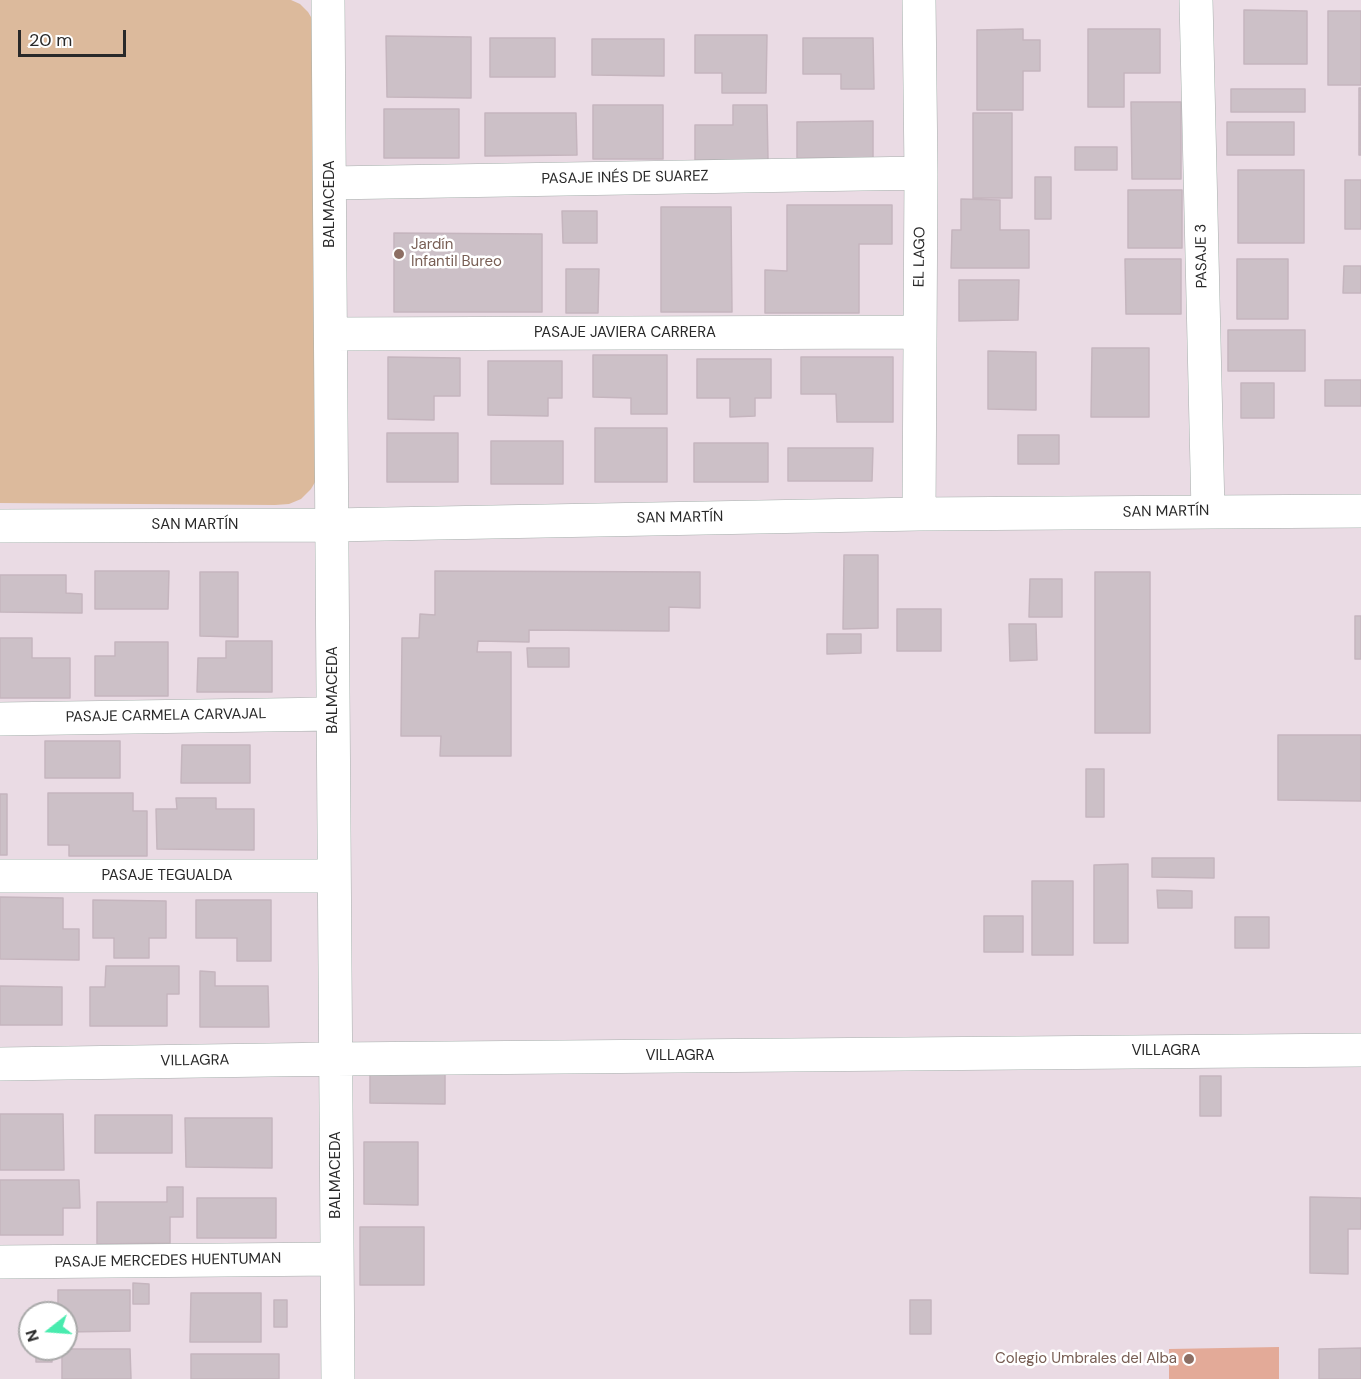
<!DOCTYPE html>
<meta charset="utf-8">
<style>
body{margin:0}
#map{position:relative;width:1361px;height:1379px;overflow:hidden;background:#eadbe4;font-family:"DM Sans",sans-serif}
canvas{display:block}
.north{position:absolute;left:18px;top:1301px;width:60px;height:60px;box-sizing:border-box;background:#fff;border:2px solid #a9a9a9;border-radius:50%;rotate:253deg;font-size:16px;font-weight:700;line-height:24px;text-align:center;color:#292929}
.north::after{content:'';display:block;margin:auto;width:21px;height:27px;background:#48ebae;clip-path:polygon(50% 0,100% 100%,50% 72%,0 100%)}
.scale{position:absolute;left:18px;top:30px;width:108px;height:27px;box-sizing:border-box;border:3px solid #292929;border-top:0;padding-left:8px;font-size:18px;line-height:21px;white-space:nowrap;color:#292929;-webkit-text-stroke:4px #fff;paint-order:stroke}
</style>
<div id="map">
<canvas width="1361" height="1379"></canvas>
<div class="north">N</div>
<div class="scale">20 m</div>
</div>
<script>
const g = document.querySelector('canvas').getContext('2d');
g.lineJoin = 'round';
function fillPath(path, color) { g.fillStyle = color; g.fill(path, 'evenodd'); }
const toPath = rows => new Path2D(rows.map(r => 'M' + r).join(''));
function trace(path, color, width, dash) { g.strokeStyle = color; g.lineWidth = width; g.lineCap = dash ? 'butt' : 'round'; g.setLineDash(dash || []); g.stroke(path); }
function write(font, color, halo, rows, align = 'center') {
  g.font = font + ' "DM Sans",sans-serif'; g.lineWidth = 5; g.setLineDash([]); g.textBaseline = 'middle'; g.strokeStyle = halo; g.fillStyle = color; for (const [text, x, y, turn = 0] of rows) {
    g.save(); g.translate(x, y); g.rotate((+turn || 0) * Math.PI / 180); g.textAlign = isNaN(turn) ? turn : align; if (halo) g.strokeText(text, 0, 0); g.fillText(text, 0, 0); g.restore();
  }
}
const green = toPath([
 [0,0,291,0,300,4,308,12,314,22,318,477,311,489,301,499,289,504,275,505,0,503]
]);
const pitch = toPath([
 [1279,1347,1279,1379,1169,1379,1169,1349]
]);
const building = toPath([
 [1244,10,1307,11,1307,64,1244,64,1244,10],
 [1328,11,1361,11,1361,85,1328,85,1328,11],
 [1023,29,1023,40,1040,40,1040,71,1023,71,1023,110,977,110,977,30,1023,29],
 [1088,29,1160,29,1160,73,1124,73,1124,107,1088,107,1088,29],
 [695,35,767,35,766,93,722,93,722,73,695,73,695,35],
 [386,36,471,37,471,98,387,97,386,36],
 [490,38,555,38,555,77,490,77,490,38],
 [803,38,873,38,874,89,841,89,841,74,803,74,803,38],
 [592,39,664,39,664,76,592,75,592,39],
 [1359,88,1361,88,1361,155,1359,155,1359,88],
 [1231,89,1305,89,1305,112,1231,112,1231,89],
 [1131,102,1181,102,1181,179,1132,179,1131,102],
 [593,105,663,105,663,159,593,159,593,105],
 [733,105,767,105,768,160,695,160,695,125,733,125,733,105],
 [384,109,459,109,459,158,384,158,384,109],
 [485,113,576,113,577,155,485,156,485,113],
 [973,113,1012,113,1012,198,973,198,973,113],
 [873,121,873,158,797,158,797,122,873,121],
 [1227,122,1294,122,1294,155,1227,155,1227,122],
 [1075,147,1117,147,1117,170,1075,170,1075,147],
 [1238,170,1304,170,1304,243,1238,243,1238,170],
 [1035,177,1051,177,1051,219,1035,219,1035,177],
 [1345,180,1361,180,1361,229,1345,229,1345,180],
 [1128,190,1182,190,1182,248,1128,248,1128,190],
 [961,199,1000,200,1000,230,1029,230,1029,268,951,268,952,230,961,230,961,199],
 [787,205,892,205,892,244,859,244,859,313,765,313,765,270,787,271,787,205],
 [661,207,731,207,732,312,661,312,661,207],
 [562,211,597,211,597,243,563,243,562,211],
 [394,233,542,234,542,312,394,312,394,233],
 [1125,259,1181,259,1181,314,1126,314,1125,259],
 [1237,259,1288,259,1288,319,1237,319,1237,259],
 [1344,266,1361,266,1361,293,1343,293,1344,266],
 [566,269,599,269,598,313,566,313,566,269],
 [959,280,1019,280,1018,320,959,321,959,280],
 [1228,330,1305,330,1305,371,1228,371,1228,330],
 [1092,348,1149,348,1149,417,1091,417,1092,348],
 [988,351,1036,352,1036,410,988,409,988,351],
 [593,355,667,355,667,414,631,414,631,398,593,397,593,355],
 [388,357,460,358,460,396,434,396,434,420,388,419,388,357],
 [801,357,893,357,893,422,837,422,836,394,801,394,801,357],
 [697,359,771,359,771,398,755,398,755,416,730,417,730,398,697,398,697,359],
 [488,361,562,361,562,398,548,398,548,416,488,415,488,361],
 [1325,380,1361,380,1361,406,1325,406,1325,380],
 [1241,383,1274,383,1274,418,1241,418,1241,383],
 [595,428,667,428,667,482,595,482,595,428],
 [387,433,458,433,458,482,387,482,387,433],
 [1018,435,1059,435,1059,464,1018,464,1018,435],
 [491,441,563,441,563,484,491,484,491,441],
 [694,443,768,443,768,482,694,482,694,443],
 [788,448,873,448,872,481,788,481,788,448],
 [844,555,878,555,878,628,843,629,844,555],
 [95,571,169,571,168,609,95,609,95,571],
 [435,571,700,572,700,608,669,607,669,631,529,630,529,642,478,641,477,652,511,652,511,756,440,756,441,736,401,736,402,638,419,638,420,614,435,615,435,571],
 [200,572,238,572,238,637,200,636,200,572],
 [1095,572,1150,572,1150,733,1095,733,1095,572],
 [0,575,66,575,66,593,82,594,82,613,0,612,0,575],
 [1030,579,1062,579,1062,617,1029,617,1030,579],
 [897,609,941,609,941,651,897,651,897,609],
 [1355,616,1361,616,1361,659,1355,659,1355,616],
 [1009,624,1036,624,1037,660,1010,661,1009,624],
 [827,634,861,634,861,653,827,654,827,634],
 [0,638,32,638,32,658,70,658,70,698,0,698,0,638],
 [226,641,272,641,272,692,197,692,198,658,226,658,226,641],
 [115,642,168,642,168,696,95,696,95,656,115,656,115,642],
 [527,648,569,648,569,667,528,667,527,648],
 [1278,735,1361,735,1361,801,1278,800,1278,735],
 [45,741,120,741,120,778,45,778,45,741],
 [182,745,250,745,250,783,181,783,182,745],
 [1086,769,1104,769,1104,817,1086,817,1086,769],
 [48,793,133,793,133,811,147,811,147,856,69,856,69,845,48,845,48,793],
 [0,794,7,794,7,855,0,855,0,794],
 [176,798,216,798,216,809,254,809,254,850,157,849,156,809,177,809,176,798],
 [1152,858,1214,858,1214,878,1152,877,1152,858],
 [1128,864,1128,943,1094,943,1094,865,1128,864],
 [1032,881,1073,881,1073,955,1032,955,1032,881],
 [1157,890,1192,891,1192,908,1158,908,1157,890],
 [0,897,63,898,63,929,79,929,79,960,0,959,0,897],
 [93,900,166,901,166,938,149,938,149,958,114,958,114,938,93,938,93,900],
 [196,900,271,900,271,961,237,961,237,938,196,938,196,900],
 [984,916,1023,916,1023,952,984,952,984,916],
 [1235,917,1269,917,1269,948,1235,948,1235,917],
 [106,966,179,966,179,994,167,994,167,1026,90,1026,90,987,105,987,106,966],
 [200,971,215,972,215,986,268,986,269,1027,200,1027,200,971],
 [0,986,62,987,62,1025,0,1025,0,986],
 [370,1064,445,1065,445,1104,370,1103,370,1064],
 [1200,1076,1221,1076,1221,1116,1200,1116,1200,1076],
 [0,1114,63,1114,64,1170,0,1170,0,1114],
 [95,1115,172,1115,172,1153,95,1153,95,1115],
 [185,1118,272,1118,272,1168,186,1167,185,1118],
 [364,1142,418,1142,418,1205,364,1204,364,1142],
 [0,1180,79,1180,80,1208,63,1208,63,1235,0,1235,0,1180],
 [167,1187,183,1187,183,1217,170,1217,170,1243,97,1244,97,1202,167,1202,167,1187],
 [1310,1197,1361,1198,1361,1229,1348,1229,1348,1274,1310,1273,1310,1197],
 [197,1198,276,1198,276,1238,197,1238,197,1198],
 [360,1227,424,1227,424,1285,360,1285,360,1227],
 [133,1283,149,1284,149,1304,133,1304,133,1283],
 [58,1290,130,1290,130,1331,66,1332,66,1313,58,1313,58,1290],
 [191,1293,261,1293,261,1342,190,1342,191,1293],
 [274,1300,287,1300,287,1327,274,1327,274,1300],
 [910,1300,931,1300,931,1334,910,1334,910,1300],
 [1361,1348,1361,1379,1319,1379,1319,1349,1361,1348],
 [36,1349,52,1349,52,1362,36,1362,36,1349],
 [62,1349,130,1349,131,1379,62,1379,62,1349],
 [191,1354,279,1354,279,1379,191,1379,191,1354]
]);
const minor = toPath([
 [328,0,338,1379],
 [1196,0,1208,511],
 [330,183,921,173],
 [331,334,920,332],
 [919,514,921,173,919,0],
 [0,526,332,525,919,514,1361,511],
 [0,719,333,714],
 [0,876,334,876],
 [0,1064,336,1059,1361,1050],
 [0,1262,337,1259]
]);
const markers = [
 [399,254,6,"#8d6e63"],
 [1189,1359,6,"#8d6e63"]
];
const streetNames = [
 ["PASAJE INÉS DE SUAREZ",625,178,-1],
 ["BALMACEDA",330,204,-90],
 ["PASAJE 3",1202,256,-91],
 ["EL LAGO",920,257,-89],
 ["PASAJE JAVIERA CARRERA",625,333],
 ["SAN MARTÍN",1166,512,-1],
 ["SAN MARTÍN",680,518,-1],
 ["SAN MARTÍN",195,525],
 ["BALMACEDA",333,690,-90],
 ["PASAJE CARMELA CARVAJAL",166,716,-1],
 ["PASAJE TEGUALDA",167,876],
 ["VILLAGRA",1166,1051],
 ["VILLAGRA",680,1056],
 ["VILLAGRA",195,1061,-1],
 ["BALMACEDA",336,1175,-90],
 ["PASAJE MERCEDES HUENTUMAN",168,1261,-1]
];
const educationNames = [
 ["Jardín",411,245],
 ["Infantil Bureo",411,262],
 ["Colegio Umbrales del Alba",1177,1359,"right"]
];
fillPath(green, '#dcba9c');
fillPath(pitch, '#e3aa98');
fillPath(building, '#ccc0c7');
trace(building, '#c5b5be', 1.5);
trace(minor, '#a5b0ac', 34);
trace(minor, '#fff', 33);
for (const [x, y, r, color] of markers) { const dot = new Path2D(); dot.arc(x, y, r, 0, 2 * Math.PI); g.fillStyle = color; g.fill(dot); trace(dot, '#fff', 2); }
write('15px', '#292929', '#fff', streetNames);
write('15px', '#785e54', '#fff', educationNames, 'left');
</script>
